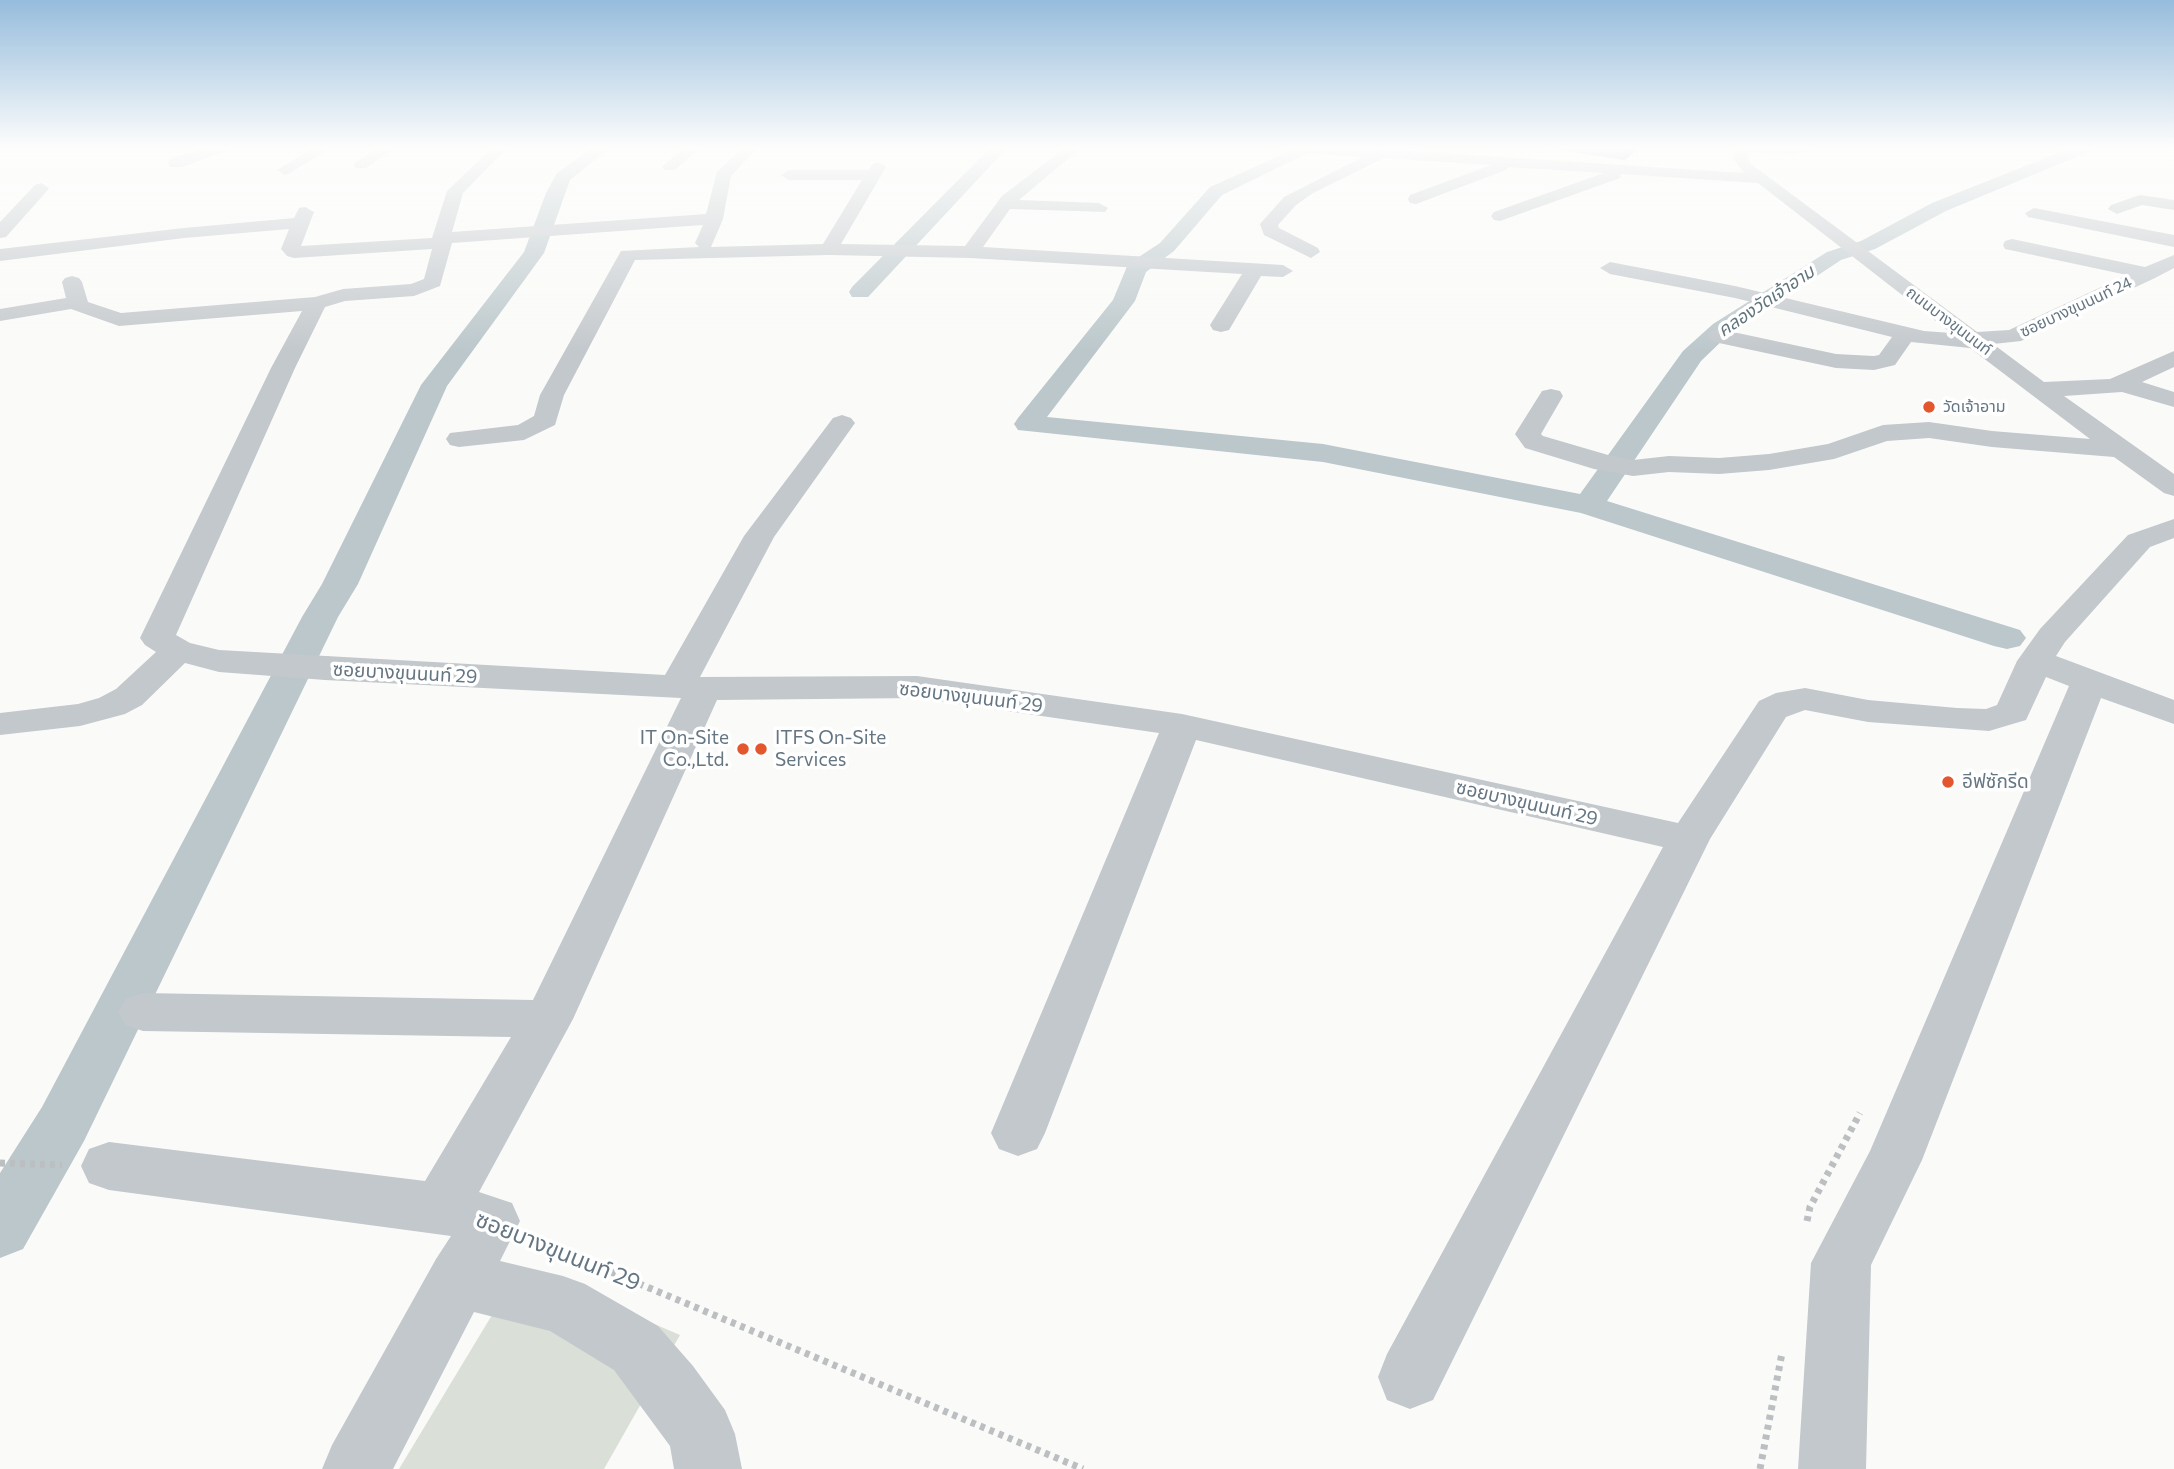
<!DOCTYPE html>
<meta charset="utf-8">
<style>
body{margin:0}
canvas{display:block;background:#fafaf8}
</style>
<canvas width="2174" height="1469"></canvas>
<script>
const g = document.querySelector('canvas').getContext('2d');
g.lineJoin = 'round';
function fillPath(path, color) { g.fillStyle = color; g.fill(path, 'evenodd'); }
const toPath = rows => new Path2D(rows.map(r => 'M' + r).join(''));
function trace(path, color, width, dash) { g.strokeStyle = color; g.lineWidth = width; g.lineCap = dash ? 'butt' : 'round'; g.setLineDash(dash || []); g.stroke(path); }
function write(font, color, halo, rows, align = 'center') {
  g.font = font + ' Commissioner,"Noto Sans Thai",sans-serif'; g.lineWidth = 7; g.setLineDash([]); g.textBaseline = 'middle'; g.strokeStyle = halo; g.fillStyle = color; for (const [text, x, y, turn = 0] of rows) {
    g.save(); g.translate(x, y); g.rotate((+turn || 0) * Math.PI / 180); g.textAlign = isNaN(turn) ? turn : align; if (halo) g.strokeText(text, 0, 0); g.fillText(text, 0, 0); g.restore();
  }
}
const green = toPath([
 [521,1267,680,1335,604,1469,399,1469]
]);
const canal = toPath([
 [208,147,231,147,229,150,182,167,170,167,168,163,170,159,208,147],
 [593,147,611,147,570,180,544,253,447,386,358,584,338,617,84,1141,23,1249,0,1258,0,1173,42,1107,302,617,322,584,421,385,524,252,546,193,557,173,593,147],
 [991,147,1008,147,868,297,852,297,849,292,852,287,991,147],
 [1299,147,1320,147,1222,195,1174,251,1146,272,1135,301,1047,417,1323,444,1580,494,1683,351,1713,324,1827,252,1861,241,1932,203,2073,147,2095,147,2093,150,1946,211,1875,249,1841,260,1729,334,1701,361,1607,501,2020,630,2026,638,2020,646,2007,649,1994,646,1581,513,1323,462,1018,430,1014,424,1018,418,1113,300,1128,264,1160,243,1210,187,1299,147]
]);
const path = toPath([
 [0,1163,62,1165],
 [1807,1221,1810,1207,1860,1113],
 [534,1239,564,1252],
 [611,1272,1083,1469],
 [1760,1469,1782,1353]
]);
const minor = toPath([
 [315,147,332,147,290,173,285,175,277,170,315,147],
 [379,147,396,147,366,168,356,168,353,165,356,162,379,147],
 [493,147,508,147,463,193,452,232,706,214,717,172,743,147,758,147,731,176,723,219,711,247,823,244,862,180,789,180,781,175,789,170,868,170,873,164,878,162,886,167,841,244,965,246,1002,196,1066,147,1082,147,1019,200,1099,203,1108,208,1105,212,1010,209,983,247,1283,265,1293,271,1283,277,1261,276,1229,330,1221,332,1213,330,1210,325,1242,274,970,258,829,255,635,260,564,395,555,425,524,440,459,447,450,445,446,439,450,433,518,425,534,416,540,395,621,251,699,247,695,243,703,225,452,243,440,286,414,296,345,301,325,307,295,368,176,635,190,643,219,650,665,675,744,536,833,418,842,415,851,418,855,423,774,537,700,677,917,676,1182,714,1678,823,1759,701,1776,693,1805,688,1868,700,1957,708,1986,709,1997,705,2017,661,2040,629,2128,535,2174,519,2174,538,2150,547,2065,642,2056,656,2174,700,2174,724,2101,698,1922,1160,1871,1265,1866,1469,1798,1469,1811,1263,1870,1151,2069,686,2046,677,2026,720,1989,731,1868,722,1805,710,1786,717,1710,839,1433,1400,1410,1409,1387,1400,1378,1377,1387,1354,1663,847,1196,740,1045,1133,1037,1149,1018,1156,999,1149,991,1133,1159,733,917,698,717,700,573,1019,479,1192,512,1203,520,1221,500,1261,563,1276,585,1284,658,1326,693,1366,725,1410,735,1434,742,1469,674,1469,670,1446,614,1370,550,1331,474,1312,393,1469,322,1469,332,1445,436,1259,451,1236,109,1190,89,1183,81,1166,89,1149,109,1142,425,1181,511,1037,143,1031,125,1025,118,1012,125,999,143,993,533,1000,681,698,325,680,219,672,185,663,142,705,125,714,80,726,0,735,0,713,78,704,99,698,116,689,156,652,145,645,140,638,271,368,302,311,119,326,71,309,0,321,0,309,66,298,62,282,65,278,72,276,79,278,82,282,88,302,121,313,315,297,343,289,411,284,424,279,432,249,294,258,287,256,281,249,289,229,184,238,0,261,0,249,184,228,294,218,299,208,305,207,314,212,301,246,432,238,447,191,493,147],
 [685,147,701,147,675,170,665,170,662,167,665,164,685,147],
 [1277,147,1349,147,1744,173,1732,157,1736,151,1729,147,1819,147,1817,150,1792,154,1750,152,1747,157,1751,164,1977,332,2009,330,2127,275,2005,249,2003,245,2005,241,2012,239,2145,267,2174,255,2174,268,2155,278,2021,341,1993,344,2044,382,2110,379,2174,351,2174,367,2142,382,2174,392,2174,407,2122,392,2064,396,2174,474,2174,496,2164,493,2114,457,1992,447,1929,438,1887,441,1834,459,1769,470,1719,474,1669,472,1633,476,1594,469,1525,448,1515,434,1542,391,1551,389,1560,391,1563,396,1541,434,1543,436,1608,455,1633,460,1669,456,1719,458,1769,454,1828,444,1883,425,1929,422,1992,431,2090,439,1970,348,1911,342,1895,365,1874,370,1836,368,1719,343,1711,341,1708,336,1711,331,1719,329,1836,354,1874,356,1879,355,1892,337,1735,298,1610,274,1600,268,1610,262,1735,286,1924,331,1951,333,1758,183,1621,174,1620,178,1500,221,1494,220,1491,216,1494,212,1604,173,1508,167,1506,170,1416,204,1410,203,1408,199,1410,195,1491,165,1384,158,1313,193,1296,205,1278,225,1279,228,1318,248,1320,252,1311,258,1264,235,1260,224,1284,197,1363,157,1284,151,1277,147],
 [41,183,49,188,47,191,6,237,0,238,0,222,35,185,41,183],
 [2140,195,2174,200,2174,210,2142,205,2117,214,2108,209,2111,205,2140,195],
 [2034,208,2174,235,2174,247,2028,217,2025,213,2034,208]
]);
const wall = toPath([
 [1539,147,1641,147,1624,160]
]);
const shadedWall = toPath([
 [1627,147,1641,147,1624,160]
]);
const markers = [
 [1929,407,7,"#e4572e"],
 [743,749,7,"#e4572e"],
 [761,749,7,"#e4572e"],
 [1948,782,7,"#e4572e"]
];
const farStreetnames = [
 ["ซอยบางขุนนนท์ 24",2076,307,-25],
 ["ถนนบางขุนนนท์",1949,321,37]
];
const farPoinames = [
 ["วัดเจ้าอาม",1943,407]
];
const farWaternames = [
 ["คลองวัดเจ้าอาม",1766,301,-34]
];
const streetNames = [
 ["ซอยบางขุนนนท์ 29",405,673,3],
 ["ซอยบางขุนนนท์ 29",971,697,7],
 ["ซอยบางขุนนนท์ 29",1527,803,13]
];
const poiNames = [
 ["IT On-Site",729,738,"right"],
 ["Co.,Ltd.",729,760,"right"],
 ["ITFS On-Site",775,738],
 ["Services",775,760],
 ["อีฟซักรีด",1962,782]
];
const nearStreetnames = [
 ["ซอยบางขุนนนท์ 29",558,1251,22]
];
fillPath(green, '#dadfd7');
fillPath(canal, '#bbc7cb');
trace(path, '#bbbfc2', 7, [5, 5]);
fillPath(minor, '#c3c8cc');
fillPath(wall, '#929a9f');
fillPath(shadedWall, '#777d82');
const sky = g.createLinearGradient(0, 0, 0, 353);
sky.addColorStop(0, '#96bcdc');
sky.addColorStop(0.42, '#fdfdfc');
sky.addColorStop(1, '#fdfdfc00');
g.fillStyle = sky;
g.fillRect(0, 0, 2174, 353);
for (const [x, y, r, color] of markers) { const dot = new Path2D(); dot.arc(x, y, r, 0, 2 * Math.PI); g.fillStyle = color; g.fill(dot); trace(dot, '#fff', 2.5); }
write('16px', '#657683', '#fff', farStreetnames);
write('16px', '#657683', '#fff', farPoinames, 'left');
write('italic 18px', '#60757c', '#fff', farWaternames);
write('19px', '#657683', '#fff', streetNames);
write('19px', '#657683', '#fff', poiNames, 'left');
write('23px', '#657683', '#fff', nearStreetnames);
</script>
